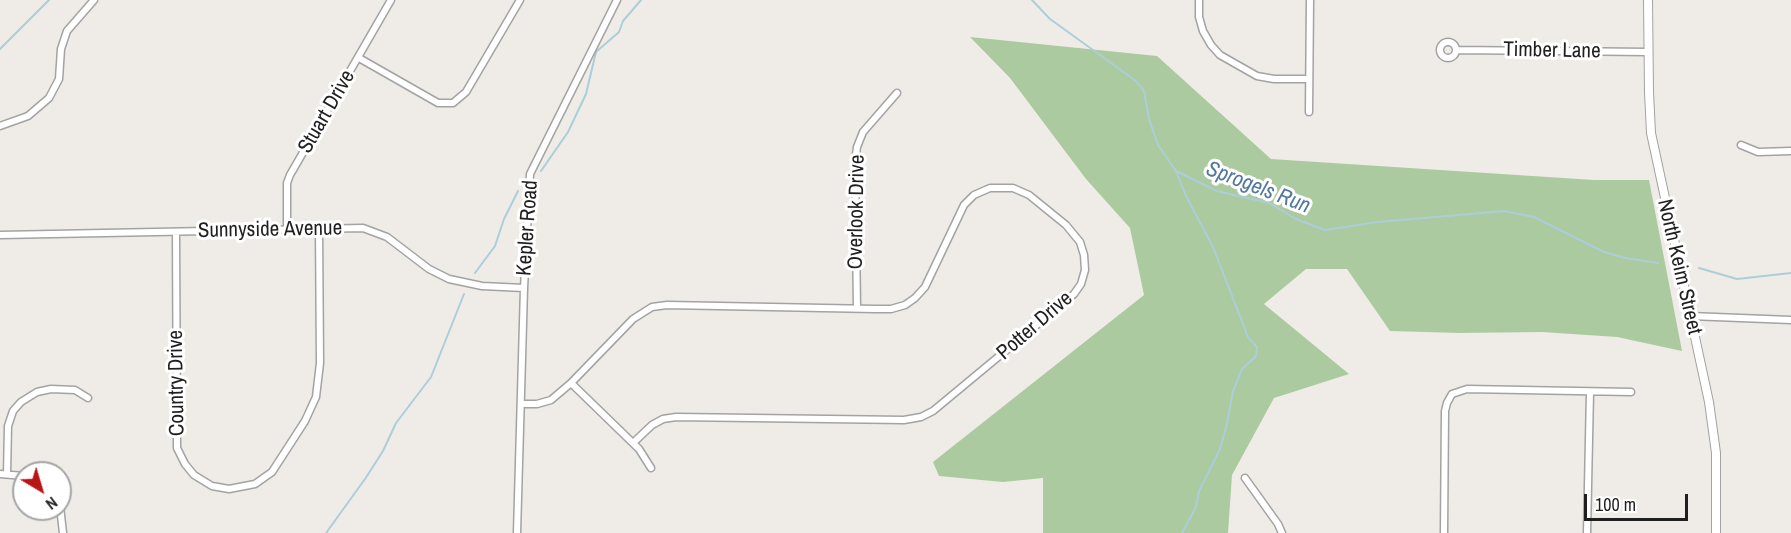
<!DOCTYPE html>
<style>
body{margin:0}
#map{position:relative;width:1791px;height:533px;overflow:hidden;background:#efece7;font-family:"Archivo Narrow",sans-serif}
canvas{display:block}
.north{position:absolute;left:12px;top:461px;width:60px;height:60px;box-sizing:border-box;background:#fff;border:2px solid #a5a5a5;border-radius:50%;rotate:142deg;font-size:16px;font-weight:700;line-height:24px;text-align:center;color:#1f1f1f}
.north::after{content:'';display:block;margin:auto;width:21px;height:27px;background:#b81616;clip-path:polygon(50% 0,100% 100%,50% 72%,0 100%)}
.scale{position:absolute;left:1584px;top:494px;width:104px;height:27px;box-sizing:border-box;border:3px solid #1f1f1f;border-top:0;padding-left:8px;font-size:18px;line-height:21px;white-space:nowrap;color:#1f1f1f;-webkit-text-stroke:4px #fff;paint-order:stroke}
</style>
<div id="map">
<canvas width="1791" height="533"></canvas>
<div class="north">N</div>
<div class="scale">100 m</div>
</div>
<script>
const g = document.querySelector('canvas').getContext('2d');
g.lineJoin = 'round';
function fillPath(path, color) { g.fillStyle = color; g.fill(path, 'evenodd'); }
const toPath = rows => new Path2D(rows.map(r => 'M' + r).join(''));
function trace(path, color, width, dash) { g.strokeStyle = color; g.lineWidth = width; g.lineCap = dash ? 'butt' : 'round'; g.setLineDash(dash || []); g.stroke(path); }
function write(font, color, halo, rows, align = 'center') {
  g.font = font + ' "Archivo Narrow",sans-serif'; g.lineWidth = 6; g.setLineDash([]); g.textBaseline = 'middle'; g.strokeStyle = halo; g.fillStyle = color; for (const [text, x, y, turn = 0] of rows) {
    g.save(); g.translate(x, y); g.rotate((+turn || 0) * Math.PI / 180); g.textAlign = isNaN(turn) ? turn : align; if (halo) g.strokeText(text, 0, 0); g.fillText(text, 0, 0); g.restore();
  }
}
const forest = toPath([
 [970,37,1157,56,1271,159,1594,180,1649,180,1682,351,1617,337,1542,332,1460,333,1390,331,1347,269,1306,269,1264,304,1349,374,1274,398,1232,475,1228,533,1043,533,1043,478,1003,482,939,476,933,462,1144,295,1130,228,1086,179,1010,78]
]);
const stream = toPath([
 [1032,0,1050,19,1136,81,1144,91,1149,119,1158,145,1176,171,1217,191,1269,203,1296,219,1325,230,1378,222,1504,211,1534,217,1604,252,1625,258,1658,263],
 [0,49,49,0],
 [541,171,568,132,586,94,596,52,619,32,623,21,641,0],
 [1176,171,1186,196,1213,247,1248,337,1257,347,1256,356,1242,369,1233,391,1227,424,1220,449,1199,491,1196,507,1182,533],
 [1699,268,1737,279,1791,273],
 [475,273,495,246,504,219,518,191],
 [326,533,365,479,383,451,396,423,431,377,464,294]
]);
const minor = toPath([
 [1199,0,1199,17,1203,31,1211,45,1220,55,1257,76,1274,79,1309,79],
 '1440 50a8 8 0 1 1 16 0a8 8 0 1 1-16 0Z',
 [1456,50,1648,52],
 [359,58,438,103,453,103,466,92,520,0],
 [1309,112,1310,0],
 [0,126,28,116,49,98,59,79,61,49,67,31,94,0],
 [1741,145,1758,152,1791,151],
 [287,230,287,183,290,175,391,0],
 [176,232,177,448,185,464,194,475,212,486,229,489,255,484,272,472,305,421,316,397,320,363,319,229],
 [0,235,363,228,387,237,429,269,449,279,482,286,524,288],
 [857,308,855,162,857,147,863,132,897,93],
 [1690,316,1791,320],
 [571,383,633,319,652,307,667,305,875,309,891,309,905,305,915,298,925,287,964,205,974,195,990,188,1013,188,1029,195,1066,225,1080,242,1084,255,1085,270,1081,284,1074,294,933,411,921,417,904,420,676,417,663,419,652,425,633,443],
 [521,404,537,404,551,400,571,383,639,449,651,468],
 [0,474,24,476],
 [7,474,8,426,13,411,21,402,37,392,51,389,75,390,88,398],
 [1245,478,1278,524,1282,533],
 [60,506,63,533],
 [517,533,524,288,530,174,617,0],
 [1444,533,1445,411,1447,403,1452,394,1467,389,1631,392],
 [1587,533,1590,392]
]);
const tertiary = toPath([
 [1648,0,1649,92,1651,133,1709,402,1716,453,1716,533]
]);
const streetNames = [
 ["Timber Lane",1552,51,1],
 ["Stuart Drive",327,112,-60],
 ["Overlook Drive",857,212,-89],
 ["Kepler Road",528,228,-86],
 ["Sunnyside Avenue",270,230,-1],
 ["North Keim Street",1679,267,77],
 ["Potter Drive",1035,326,-41],
 ["Country Drive",177,383,-91]
];
const waterNames = [
 ["Sprogels Run",1258,188,21]
];
fillPath(forest, '#accaa0');
trace(stream, '#acced8', 2);
trace(minor, '#a3a3a3', 9);
trace(tertiary, '#a3a3a3', 10);
trace(minor, '#fff', 6);
trace(tertiary, '#fff', 8);
write('21px', '#1f1f1f', '#fff', streetNames);
write('italic 22px', '#53789e', '#fff', waterNames);
</script>
